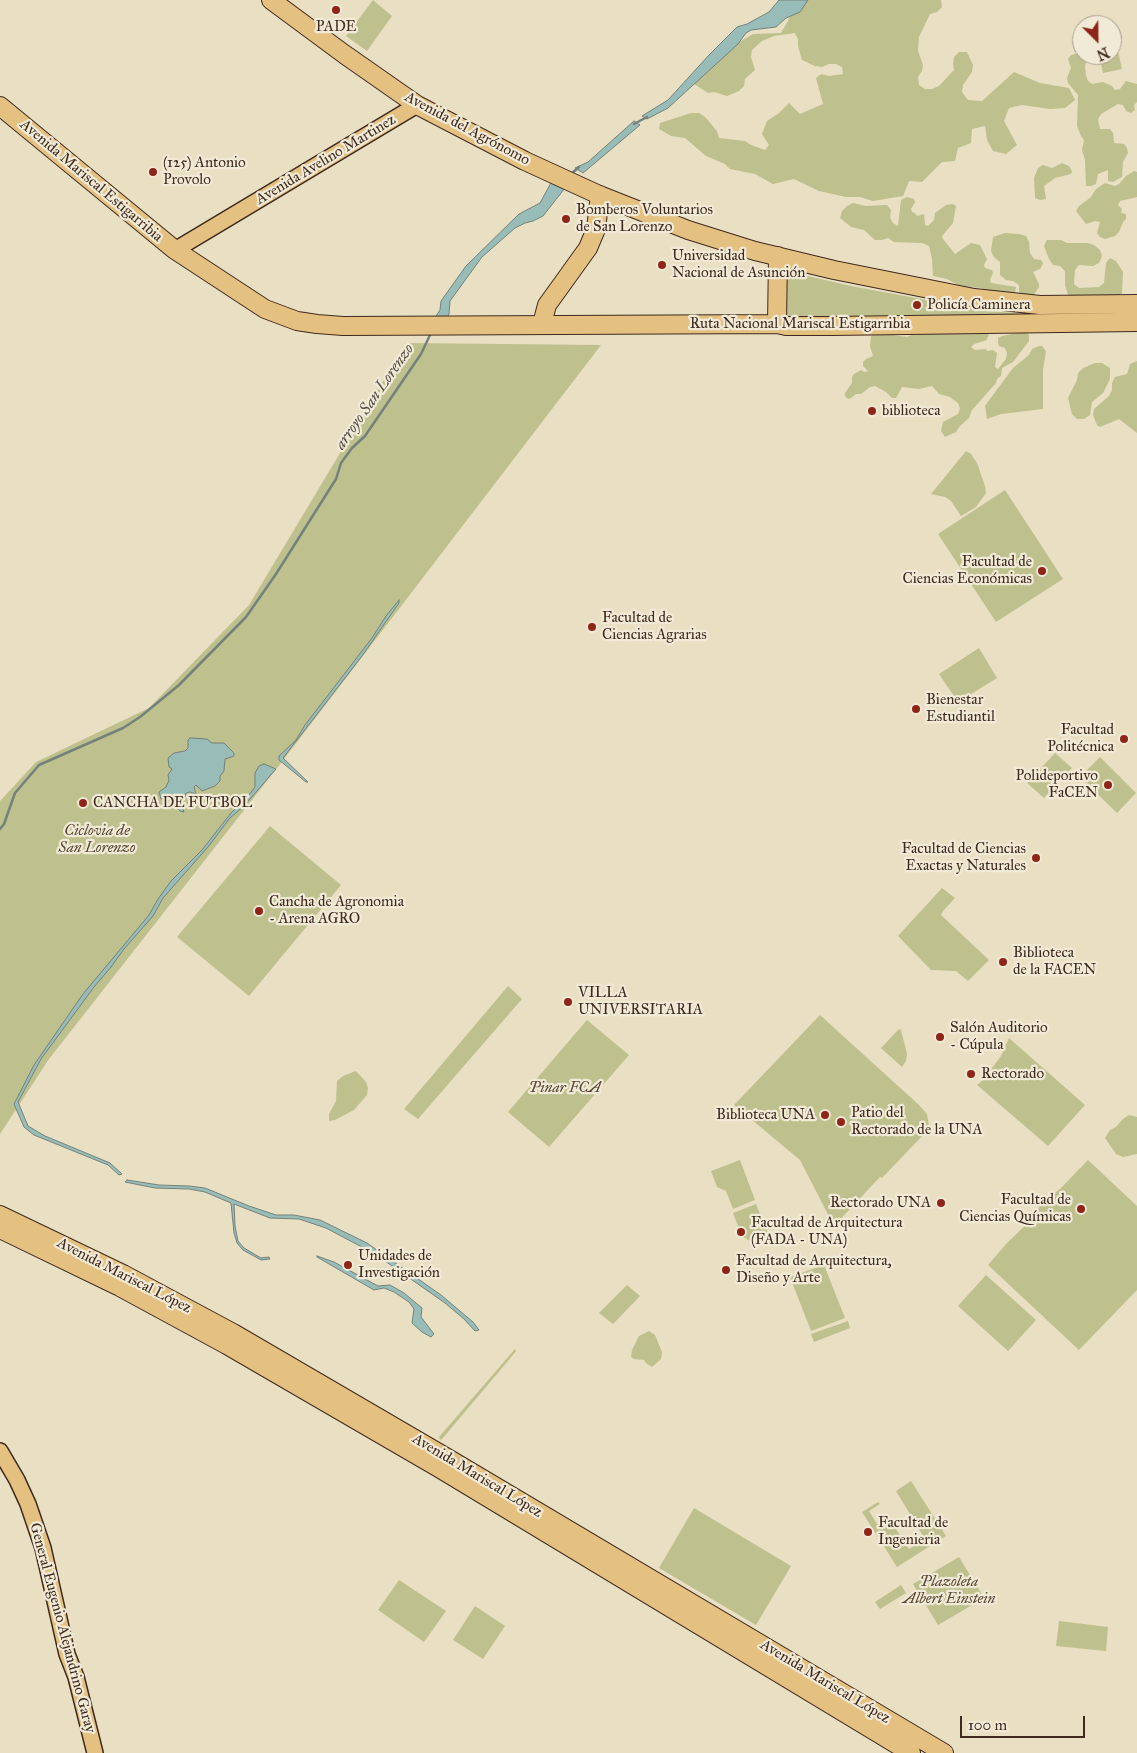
<!DOCTYPE html>
<meta charset="utf-8">
<style>
body{margin:0}
#map{position:relative;width:1137px;height:1753px;overflow:hidden;background:#e9dfc2;font-family:"IM FELL Great Primer",serif}
canvas{display:block}
.north{position:absolute;left:1072px;top:15px;width:50px;height:50px;box-sizing:border-box;background:#f1ead7;border:1px solid #aa9d8d;border-radius:50%;rotate:157deg;font-size:14px;font-weight:700;line-height:20px;text-align:center;color:#3f2a1f}
.north::after{content:'';display:block;margin:auto;width:18px;height:22px;background:#8f2418;clip-path:polygon(50% 0,100% 100%,50% 72%,0 100%)}
.scale{position:absolute;left:960px;top:1716px;width:125px;height:22px;box-sizing:border-box;border:2px solid #3f2a1f;border-top:0;padding-left:6px;font-size:15px;line-height:18px;white-space:nowrap;color:#3f2a1f;-webkit-text-stroke:4px #f1ead7;paint-order:stroke}
</style>
<div id="map">
<canvas width="1137" height="1753"></canvas>
<div class="north">N</div>
<div class="scale">100 m</div>
</div>
<script>
const g = document.querySelector('canvas').getContext('2d');
g.lineJoin = 'round';
function fillPath(path, color) { g.fillStyle = color; g.fill(path, 'evenodd'); }
const toPath = rows => new Path2D(rows.map(r => 'M' + r).join(''));
function trace(path, color, width, dash) { g.strokeStyle = color; g.lineWidth = width; g.lineCap = dash ? 'butt' : 'round'; g.setLineDash(dash || []); g.stroke(path); }
function write(font, color, halo, rows, align = 'center') {
  g.font = font + ' "IM FELL Great Primer",serif'; g.lineWidth = 4.5; g.setLineDash([]); g.textBaseline = 'middle'; g.strokeStyle = halo; g.fillStyle = color; for (const [text, x, y, turn = 0] of rows) {
    g.save(); g.translate(x, y); g.rotate((+turn || 0) * Math.PI / 180); g.textAlign = isNaN(turn) ? turn : align; if (halo) g.strokeText(text, 0, 0); g.fillText(text, 0, 0); g.restore();
  }
}
const green = toPath([
 [373,0,392,16,367,51,346,36],
 [802,0,941,0,942,7,937,12,930,14,919,37,918,51,923,65,922,71,918,77,919,85,925,89,932,89,939,86,954,70,953,64,954,57,959,52,967,52,973,65,972,72,963,85,962,92,968,100,982,101,1014,72,1040,83,1069,88,1075,100,1065,108,1050,109,1022,105,1009,108,1004,121,1017,145,1006,154,993,151,987,140,985,126,972,129,971,143,958,148,955,161,942,162,922,182,909,181,903,196,873,201,860,197,846,197,819,191,794,179,773,184,755,174,730,169,725,164,706,156,685,138,671,136,659,129,660,123,691,113,699,113,705,117,717,131,719,138,745,141,751,145,765,150,769,145,762,134,767,121,779,113,789,103,800,114,823,104,816,78,821,74,829,76,843,74,842,67,836,64,829,64,822,67,815,66,802,60,798,46,798,39,795,33,774,36,762,41,752,50,751,57,755,70,745,79,744,86,739,91,727,96,714,92,708,93,694,84,692,81,731,38,741,41,753,34,781,33,788,21,791,11],
 [1115,38,1122,69,1103,73,1099,55,1112,55,1112,39],
 [1082,52,1082,55,1088,55,1088,57,1085,66,1086,76,1088,81,1092,84,1103,82,1112,86,1115,90,1120,89,1126,81,1137,84,1137,102,1134,105,1135,110,1131,113,1126,111,1123,105,1118,104,1101,114,1098,119,1100,129,1110,129,1113,133,1114,143,1124,144,1127,148,1128,153,1123,162,1122,177,1113,182,1108,181,1108,170,1098,174,1096,184,1091,186,1086,186,1085,160,1082,150,1084,140,1081,136,1077,126,1078,95,1068,83,1067,78,1071,68,1068,59,1071,55],
 [1062,163,1069,166,1072,171,1071,174,1055,178,1044,186,1046,199,1040,200,1035,198,1034,178,1038,168,1043,165,1052,168],
 [1134,171,1137,172,1137,197,1120,201,1118,205,1122,209,1121,213,1126,214,1126,219,1123,222,1119,232,1115,236,1105,239,1100,237,1097,233,1100,222,1095,221,1086,224,1076,211,1079,206,1091,197,1096,189,1105,183,1115,186,1119,184,1126,176],
 [907,197,914,199,915,202,911,209,912,212,915,213,917,216,924,214,925,225,928,226,934,220,935,213,946,205,953,204,956,206,953,223,942,236,943,239,955,254,971,243,980,245,987,259,984,265,985,268,992,270,993,273,990,280,991,283,1016,287,1015,293,1008,295,994,294,981,288,960,286,947,279,933,276,932,259,929,246,922,243,894,242,888,238,882,240,875,240,864,230,851,227,840,218,842,211,847,206,853,203,866,206,887,205,891,210,890,218,893,223,898,226,901,200],
 [1005,233,1019,234,1026,236,1029,242,1030,253,1034,259,1041,260,1043,263,1040,269,1033,272,1039,284,1039,287,1033,296,1026,299,1019,292,1019,285,1013,281,1006,280,1000,275,1000,262,994,257,991,251,993,237],
 [1047,240,1061,240,1067,243,1088,243,1094,245,1100,250,1102,256,1099,263,1093,266,1079,265,1075,270,1074,284,1079,288,1099,287,1104,283,1106,263,1110,258,1116,261,1123,272,1122,293,1120,296,1114,298,1111,295,1069,298,1065,285,1065,271,1060,266,1053,265,1049,259,1044,246],
 [786,271,851,286,986,311,1033,314,1137,314,779,319],
 [949,331,975,333,979,331,988,331,989,333,987,340,974,344,971,347,975,350,986,349,987,351,993,350,997,353,995,367,998,369,1006,359,1007,353,1005,348,999,346,998,342,998,338,1002,336,1027,331,1029,336,1029,341,1013,362,1002,368,1001,376,997,379,996,383,972,410,969,418,960,426,956,432,945,437,941,431,943,422,958,414,960,409,958,403,950,397,939,394,932,386,919,389,902,387,896,398,892,398,886,392,875,386,870,387,861,394,856,394,851,398,848,399,845,396,845,393,852,383,852,377,854,374,861,370,864,372,868,371,863,366,863,362,866,359,873,356,870,346,871,336,878,333,907,337,915,333,925,332,940,334],
 [406,343,601,345,281,763,49,1059,0,1134,0,801,36,762,149,708,249,605],
 [1039,346,1042,346,1046,351,1043,370,1043,409,1001,414,987,419,985,406,987,403,1013,368,1029,355,1032,349],
 [1137,361,1137,433,1119,419,1100,427,1097,425,1093,415,1094,409,1109,396,1112,390,1112,383,1115,377,1127,374,1130,364],
 [1095,363,1102,363,1110,368,1110,379,1103,393,1092,402,1090,415,1084,419,1077,419,1072,414,1068,398,1077,380,1078,373,1083,368],
 [966,451,971,454,977,463,985,486,986,493,976,507,961,516,951,501,945,497,931,494],
 [1005,490,1063,579,996,622,938,534],
 [979,648,997,678,958,702,939,674],
 [1055,753,1072,768,1044,798,1027,783],
 [1100,757,1136,793,1117,813,1080,777],
 [270,826,341,885,249,996,177,937],
 [942,888,955,898,943,911,941,915,989,960,968,981,956,971,931,970,898,936],
 [508,986,522,999,418,1119,404,1109],
 [820,1015,919,1105,927,1114,929,1126,927,1131,882,1178,880,1177,834,1226,800,1160,734,1105],
 [587,1020,629,1055,549,1147,508,1112],
 [899,1029,901,1030,907,1054,906,1061,902,1067,881,1048],
 [1009,1038,1085,1105,1048,1146,977,1085,983,1080,1001,1056],
 [356,1071,366,1082,368,1088,367,1095,354,1110,335,1120,329,1121,329,1114,336,1101,337,1081,343,1076],
 [1129,1115,1137,1117,1137,1154,1123,1157,1116,1154,1105,1138,1110,1130,1116,1127,1123,1119],
 [740,1160,755,1200,733,1209,726,1191,717,1187,711,1171],
 [1088,1160,1137,1206,1137,1290,1079,1350,988,1265,1007,1243,1031,1220,1041,1204,1060,1189],
 [756,1204,768,1233,750,1241,742,1236,733,1213],
 [824,1265,845,1318,811,1331,790,1277],
 [986,1275,1036,1320,1008,1351,958,1306],
 [627,1285,640,1296,613,1324,599,1313],
 [848,1321,850,1328,814,1342,811,1334],
 [649,1331,655,1335,662,1352,661,1359,652,1367,646,1363,644,1360,634,1359,631,1357,632,1350,639,1336],
 [515,1349,516,1351,508,1361,442,1439,440,1440,439,1437],
 [911,1481,946,1536,897,1567,862,1512,878,1502,880,1504,869,1511,877,1524,889,1518,909,1549,925,1539,896,1491],
 [694,1508,791,1566,756,1625,659,1568],
 [959,1557,984,1598,938,1625,913,1584],
 [399,1580,446,1611,424,1642,378,1610],
 [901,1585,906,1593,880,1609,875,1602],
 [475,1606,505,1626,483,1659,453,1640],
 [1059,1621,1108,1627,1106,1651,1056,1646]
]);
const water = toPath([
 [779,0,808,0,800,12,786,18,776,27,751,30,746,33,738,44,668,108,647,119,642,116,668,100,709,55,737,27,747,24,769,12,779,0],
 [634,121,640,125,583,173,575,168,588,162,634,121],
 [552,181,565,188,543,216,533,221,525,223,515,228,482,257,450,301,449,314,446,319,434,319,440,310,441,301,466,266,519,214,540,203,552,181],
 [399,600,399,603,362,656,283,758,308,782,306,782,279,760,279,756,296,740,305,725,372,638,386,616,399,600],
 [190,738,207,739,212,743,224,743,234,753,234,756,225,759,224,771,220,776,220,781,215,786,202,791,196,785,194,787,196,794,190,792,186,793,184,800,181,803,184,812,180,811,173,804,169,796,161,799,159,792,166,787,169,780,168,775,172,769,169,767,168,758,174,753,185,751,188,748,188,740,190,738],
 [264,764,276,769,244,806,230,818,208,847,163,898,153,916,124,949,111,967,94,987,41,1059,18,1102,28,1126,45,1136,110,1163,122,1174,119,1175,108,1165,34,1135,24,1127,14,1104,34,1065,83,994,149,915,158,899,171,881,202,850,231,813,249,795,255,787,255,773,259,766,264,764],
 [127,1180,159,1185,189,1186,205,1188,249,1206,276,1215,294,1215,320,1220,367,1243,441,1295,473,1322,479,1330,475,1331,464,1319,445,1303,375,1254,326,1228,299,1219,270,1218,234,1204,235,1226,238,1241,244,1248,261,1258,269,1257,270,1259,261,1260,243,1250,237,1243,234,1233,231,1203,205,1192,189,1189,155,1188,125,1182,127,1180],
 [317,1256,334,1262,378,1286,390,1285,404,1293,422,1308,421,1317,434,1334,431,1337,422,1332,412,1323,414,1309,409,1302,394,1292,384,1288,374,1290,317,1257,317,1256]
]);
const stream = toPath([
 [634,124,647,117],
 [570,175,579,167],
 [0,829,4,824,15,793,39,765,123,728,140,717,179,685,246,617,276,574,336,479,341,463,352,448,365,436,421,354,431,333]
]);
const primary = toPath([
 [175,250,417,105],
 [0,1451,17,1480,28,1504,43,1548,67,1654,76,1677,95,1753]
]);
const highway = toPath([
 [271,0,344,54,417,105,525,161,597,194,688,230,755,251,834,270,974,298,1040,305,1137,304],
 [0,106,175,250,265,309,297,321,317,324,343,326,777,324,786,326,831,326,1137,322],
 [542,324,547,305,588,248,596,229,600,195],
 [777,324,778,256],
 [0,1215,123,1274,233,1333,449,1459,944,1753],
 [0,1229,120,1287,227,1345,439,1468,911,1753]
]);
const markers = [
 [336,10,5,"#8f2418"],
 [153,172,5,"#8f2418"],
 [566,219,5,"#8f2418"],
 [662,265,5,"#8f2418"],
 [917,305,5,"#8f2418"],
 [872,411,5,"#8f2418"],
 [1042,571,5,"#8f2418"],
 [592,627,5,"#8f2418"],
 [916,709,5,"#8f2418"],
 [1124,739,5,"#8f2418"],
 [1108,785,5,"#8f2418"],
 [83,803,5,"#8f2418"],
 [1036,858,5,"#8f2418"],
 [259,911,5,"#8f2418"],
 [1003,962,5,"#8f2418"],
 [568,1002,5,"#8f2418"],
 [940,1037,5,"#8f2418"],
 [971,1074,5,"#8f2418"],
 [825,1115,5,"#8f2418"],
 [841,1122,5,"#8f2418"],
 [941,1203,5,"#8f2418"],
 [1081,1209,5,"#8f2418"],
 [741,1232,5,"#8f2418"],
 [348,1265,5,"#8f2418"],
 [726,1270,5,"#8f2418"],
 [868,1532,5,"#8f2418"]
];
const poiNames = [
 ["PADE",336,27,"center"],
 ["(125) Antonio",163,163],
 ["Provolo",163,180],
 ["Bomberos Voluntarios",576,210],
 ["de San Lorenzo",576,227],
 ["Universidad",672,256],
 ["Nacional de Asunción",672,273],
 ["Policía Caminera",927,305],
 ["biblioteca",882,411],
 ["Facultad de",1032,562,"right"],
 ["Ciencias Económicas",1032,579,"right"],
 ["Facultad de",602,618],
 ["Ciencias Agrarias",602,635],
 ["Bienestar",926,700],
 ["Estudiantil",926,717],
 ["Facultad",1114,730,"right"],
 ["Politécnica",1114,747,"right"],
 ["Polideportivo",1098,776,"right"],
 ["FaCEN",1098,793,"right"],
 ["CANCHA DE FUTBOL",93,803],
 ["Facultad de Ciencias",1026,849,"right"],
 ["Exactas y Naturales",1026,866,"right"],
 ["Cancha de Agronomia",269,902],
 ["- Arena AGRO",269,919],
 ["Biblioteca",1013,953],
 ["de la FACEN",1013,970],
 ["VILLA",578,993],
 ["UNIVERSITARIA",578,1010],
 ["Salón Auditorio",950,1028],
 ["- Cúpula",950,1045],
 ["Rectorado",981,1074],
 ["Patio del",851,1113],
 ["Rectorado de la UNA",851,1130],
 ["Biblioteca UNA",815,1115,"right"],
 ["Facultad de",1071,1200,"right"],
 ["Ciencias Químicas",1071,1217,"right"],
 ["Rectorado UNA",931,1203,"right"],
 ["Facultad de Arquitectura",751,1223],
 ["(FADA - UNA)",751,1240],
 ["Unidades de",358,1256],
 ["Investigación",358,1273],
 ["Facultad de Arquitectura,",736,1261],
 ["Diseño y Arte",736,1278],
 ["Facultad de",878,1523],
 ["Ingenieria",878,1540]
];
const streetNames = [
 ["Avenida del Agrónomo",467,129,28],
 ["Avenida Avelino Martinez",326,160,-31],
 ["Avenida Mariscal Estigarribia",91,181,40],
 ["Ruta Nacional Mariscal Estigarribia",800,324],
 ["Avenida Mariscal López",124,1276,27],
 ["Avenida Mariscal López",477,1476,31],
 ["General Eugenio Alejandrino Garay",62,1628,75],
 ["Avenida Mariscal López",825,1682,31]
];
const parkNames = [
 ["Ciclovia de",97,831],
 ["San Lorenzo",97,848],
 ["Pinar FCA",565,1088],
 ["Plazoleta",949,1582],
 ["Albert Einstein",949,1599]
];
const waterNames = [
 ["arroyo San Lorenzo",375,397,-55]
];
fillPath(green, '#bec08e');
fillPath(water, '#98bcb8');
trace(water, '#74827b', 1);
trace(stream, '#74827b', 2.5);
trace(primary, '#3f2a1f', 18);
trace(highway, '#3f2a1f', 20);
trace(primary, '#e4c081', 15);
trace(highway, '#e4c081', 18);
for (const [x, y, r, color] of markers) { const dot = new Path2D(); dot.arc(x, y, r, 0, 2 * Math.PI); g.fillStyle = color; g.fill(dot); trace(dot, '#f1ead7', 2); }
write('15px', '#3f2a1f', '#f1ead7', poiNames, 'left');
write('15px', '#3f2a1f', '#f1ead7', streetNames);
write('italic 15px', '#584835', '#f1ead7', parkNames);
write('italic 16px', '#554e45', '#f1ead7', waterNames);
</script>
